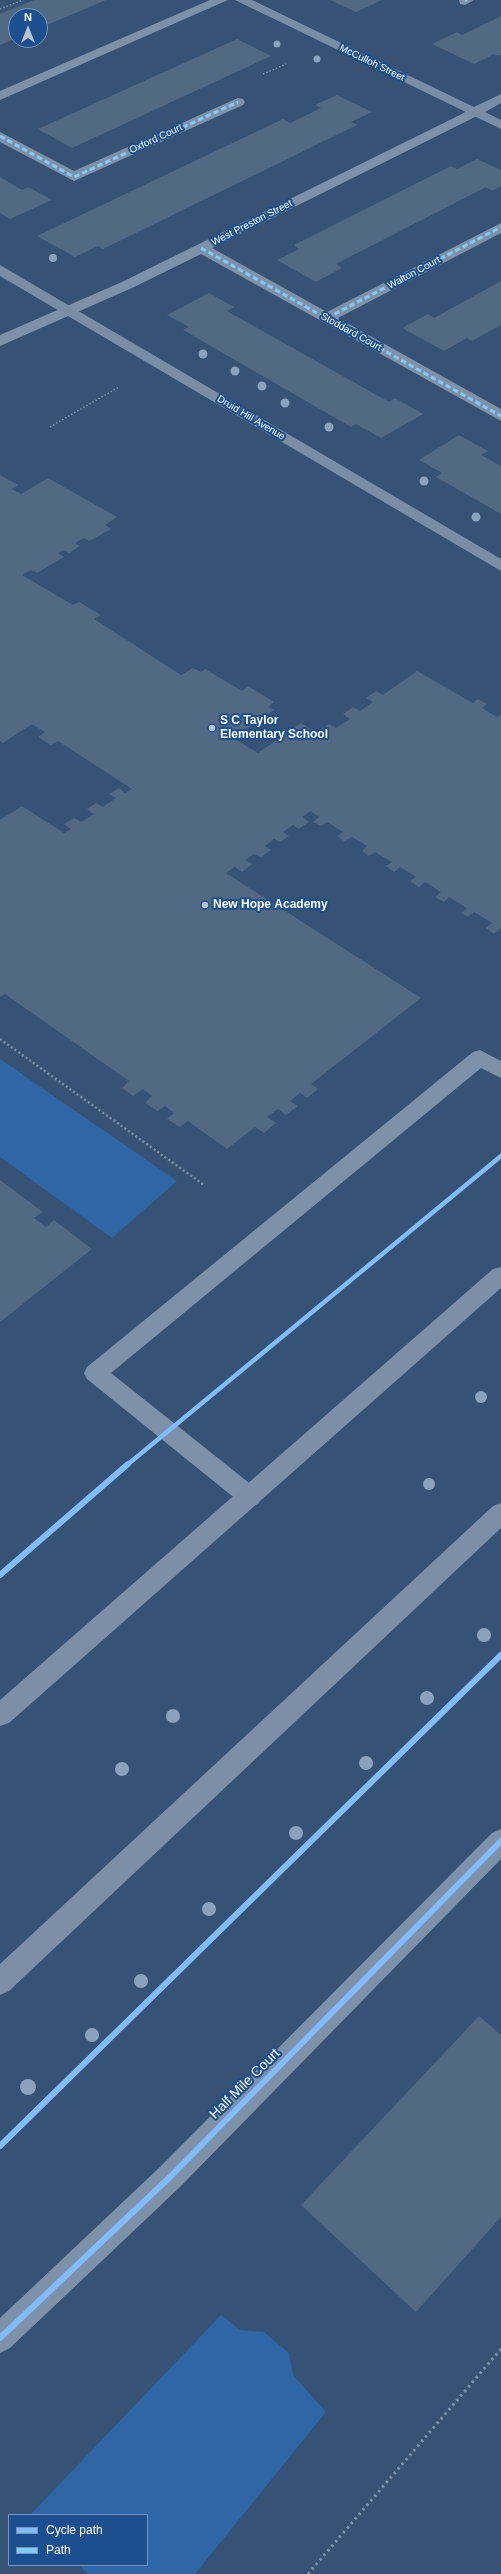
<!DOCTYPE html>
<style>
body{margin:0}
#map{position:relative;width:501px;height:2574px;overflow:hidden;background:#365274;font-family:Arial,sans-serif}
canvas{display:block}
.legend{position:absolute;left:8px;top:2514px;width:140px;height:52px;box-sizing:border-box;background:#1b4f8f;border:1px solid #7695bc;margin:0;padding:5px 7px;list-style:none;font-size:12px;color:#fff}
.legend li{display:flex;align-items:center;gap:8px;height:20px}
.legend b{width:20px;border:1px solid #7695bc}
.north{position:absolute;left:8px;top:8px;width:40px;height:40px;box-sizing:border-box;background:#1b4f8f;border:1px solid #7695bc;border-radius:50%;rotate:0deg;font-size:11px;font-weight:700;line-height:16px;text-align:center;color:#fff}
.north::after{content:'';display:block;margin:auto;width:14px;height:18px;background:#b9c2ce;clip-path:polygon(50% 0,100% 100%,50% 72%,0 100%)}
</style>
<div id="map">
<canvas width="501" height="2574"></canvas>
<ul class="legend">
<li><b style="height:5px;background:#80bcff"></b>Cycle path</li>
<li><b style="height:5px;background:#80caff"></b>Path</li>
</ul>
<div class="north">N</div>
</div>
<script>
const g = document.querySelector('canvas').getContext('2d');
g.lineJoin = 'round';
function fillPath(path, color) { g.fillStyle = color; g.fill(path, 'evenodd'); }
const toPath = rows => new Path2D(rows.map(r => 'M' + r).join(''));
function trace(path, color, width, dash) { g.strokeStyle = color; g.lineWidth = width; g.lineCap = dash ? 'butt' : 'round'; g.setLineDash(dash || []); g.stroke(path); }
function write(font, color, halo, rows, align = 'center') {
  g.font = font + ' Arial,sans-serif'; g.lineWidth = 4; g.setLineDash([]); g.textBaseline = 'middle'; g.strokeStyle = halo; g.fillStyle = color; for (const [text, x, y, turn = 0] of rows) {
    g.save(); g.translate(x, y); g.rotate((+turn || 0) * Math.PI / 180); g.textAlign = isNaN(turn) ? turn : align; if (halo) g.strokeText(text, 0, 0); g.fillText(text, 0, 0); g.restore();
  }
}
const green = toPath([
 [0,1059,177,1181,112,1238,0,1157],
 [221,2315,240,2330,264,2332,289,2353,293,2375,326,2412,195,2574,88,2574,79,2565,147,2565,147,2515,31,2514]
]);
const building = toPath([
 [34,0,106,0,40,28,40,16,16,16,16,38,0,45,0,14],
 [330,0,382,0,356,12],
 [501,16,501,55,498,56,494,54,474,64,432,44,457,32,462,35],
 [237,39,271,56,72,148,38,129],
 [337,95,372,112,351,122,357,125,103,249,98,246,75,257,37,236,283,119,290,123,321,108,315,105],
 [477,159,501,170,501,186,492,191,486,187,336,264,342,268,316,282,277,260,299,249,294,245,451,166,457,169],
 [0,177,22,190,28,187,52,200,10,219,0,213],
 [501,281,501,325,472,341,467,338,444,351,402,328,428,314,434,318],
 [209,293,234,307,227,311,307,356,389,402,395,398,423,414,381,438,356,424,351,427,183,330,189,327,167,315],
 [459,435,488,451,481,455,501,466,501,514,436,477,442,473,419,460],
 [0,475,18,485,12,489,21,494,48,478,117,517,105,525,111,529,89,541,84,538,75,543,80,546,69,553,64,550,58,553,64,557,37,573,31,570,22,575,73,605,79,602,101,615,94,619,181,675,193,668,201,672,205,669,242,691,248,686,274,702,268,707,274,710,233,738,258,753,301,723,323,737,326,735,318,731,329,724,336,728,350,719,343,714,353,707,360,711,373,702,366,698,376,691,383,695,417,671,473,703,478,699,487,704,482,708,497,717,501,714,501,928,494,934,486,928,492,923,474,912,468,917,461,913,467,908,449,897,444,902,435,897,441,892,425,882,419,887,410,881,416,877,400,867,394,872,386,866,392,862,375,852,369,856,362,851,367,846,352,837,344,841,337,836,343,832,327,822,321,826,313,822,319,817,311,811,302,817,309,822,299,829,293,825,283,832,289,836,280,842,274,839,265,846,271,850,261,857,254,854,245,860,252,864,242,872,235,867,226,873,421,998,311,1084,318,1089,307,1098,300,1093,290,1101,298,1106,286,1115,278,1109,267,1117,276,1123,264,1133,255,1127,227,1149,188,1121,180,1127,167,1119,174,1113,165,1106,158,1111,145,1103,152,1096,143,1089,133,1096,122,1088,129,1081,5,994,0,997,0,820,22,806,64,833,71,829,64,824,74,818,81,822,94,814,87,809,96,803,103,807,116,798,109,794,119,788,125,793,132,789,58,741,51,745,38,737,45,732,32,724,3,743,0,741],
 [0,1180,43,1212,34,1218,46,1227,54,1220,92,1249,0,1322],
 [479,2016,501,2035,501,2217,416,2312,301,2205]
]);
const pathFar2 = toPath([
 [0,9,23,0],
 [263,74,286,64],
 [50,427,119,387]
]);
const pathFar1 = toPath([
 [0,1039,204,1185]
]);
const path = toPath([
 [308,2574,501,2349]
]);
const lane = toPath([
 [210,0,228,0,0,100,0,91,210,0],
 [480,1050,501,1061,501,1078,481,1068,111,1373,258,1490,262,1497,258,1504,250,1507,242,1504,87,1379,84,1373,87,1367,473,1052,480,1050]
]);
const street = toPath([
 [459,0,474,0,465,5,460,4,459,0],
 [238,98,243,99,245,102,243,105,74,181,0,142,0,132,74,171,238,98],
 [474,108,479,109,481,112,479,115,212,248,327,312,501,223,501,233,338,318,501,409,501,421,201,254,132,288,0,346,0,335,122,282,474,108],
 [501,1829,501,1859,181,2186,10,2348,0,2353,0,2318,161,2166,492,1833,501,1829]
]);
const secondary = toPath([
 [235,0,252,0,474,107,501,94,501,103,485,112,501,120,501,129,235,0],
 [0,265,501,559,501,571,0,276,0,265]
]);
const primary = toPath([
 [501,1267,501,1288,9,1723,0,1726,0,1700,493,1269,501,1267],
 [501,1503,501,1528,9,1991,0,1995,0,1964,493,1506,501,1503]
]);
const quiet = toPath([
 [465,1,467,0],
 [0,136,74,177,238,102],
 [201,248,501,416],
 [327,318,501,227]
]);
const cyclewayFar1 = toPath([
 [127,1465,501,1156]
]);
const cycleway = toPath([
 [0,1575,128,1464],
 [0,2146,501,1655],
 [0,2338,171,2176,501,1841]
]);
const trees = [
 [277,44,3.5],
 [317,59,3.5],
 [53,258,4],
 [203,354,4.5],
 [235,371,4.5],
 [262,386,4.5],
 [285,403,4.5],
 [329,427,4.5],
 [424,481,4.5],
 [476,517,4.5],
 [481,1397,6],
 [429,1484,6],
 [484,1635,7],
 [427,1698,7],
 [173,1716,7],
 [366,1763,7],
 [122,1769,7],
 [296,1833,7],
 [209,1909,7],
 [141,1981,7],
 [92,2035,7],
 [28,2087,8]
];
const markers = [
 [212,728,4,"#b9c2ce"],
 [205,905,4,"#b9c2ce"]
];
const farStreetnames = [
 ["McCulloh Street",372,63,26],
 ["Oxford Court",156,139,-25],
 ["West Preston Street",252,223,-27],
 ["Walton Court",414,273,-28],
 ["Stoddard Court",351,332,29],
 ["Druid Hill Avenue",251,418,31]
];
const poiNames = [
 ["S C Taylor",220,721],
 ["Elementary School",220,735],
 ["New Hope Academy",213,905]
];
const nearStreetnames = [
 ["Half Mile Court",245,2084,-45]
];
fillPath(green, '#2f66a5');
fillPath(building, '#526984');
trace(pathFar2, '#7d92a8', 1.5, [1.5, 2]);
trace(pathFar1, '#7d92a8', 2.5, [2, 2.5]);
trace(path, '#7d92a8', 3, [2.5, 3.5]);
fillPath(lane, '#7d92a8');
fillPath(street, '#7d92a8');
fillPath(secondary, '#798da4');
fillPath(primary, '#7d8ea7');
trace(quiet, '#80caff', 3, [5.5, 3]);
trace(cyclewayFar1, '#80bcff', 4.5);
trace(cycleway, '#80bcff', 6);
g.fillStyle = '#8aa2be';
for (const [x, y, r] of trees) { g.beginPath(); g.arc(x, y, r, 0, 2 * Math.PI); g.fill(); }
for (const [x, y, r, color] of markers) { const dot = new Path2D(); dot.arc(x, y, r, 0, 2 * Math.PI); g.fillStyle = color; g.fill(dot); trace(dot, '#1b4f8f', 1.5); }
write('10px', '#fff', '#1b4f8f', farStreetnames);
write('bold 12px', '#fff', '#1b4f8f', poiNames, 'left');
write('14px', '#fff', '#1b4f8f', nearStreetnames);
</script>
